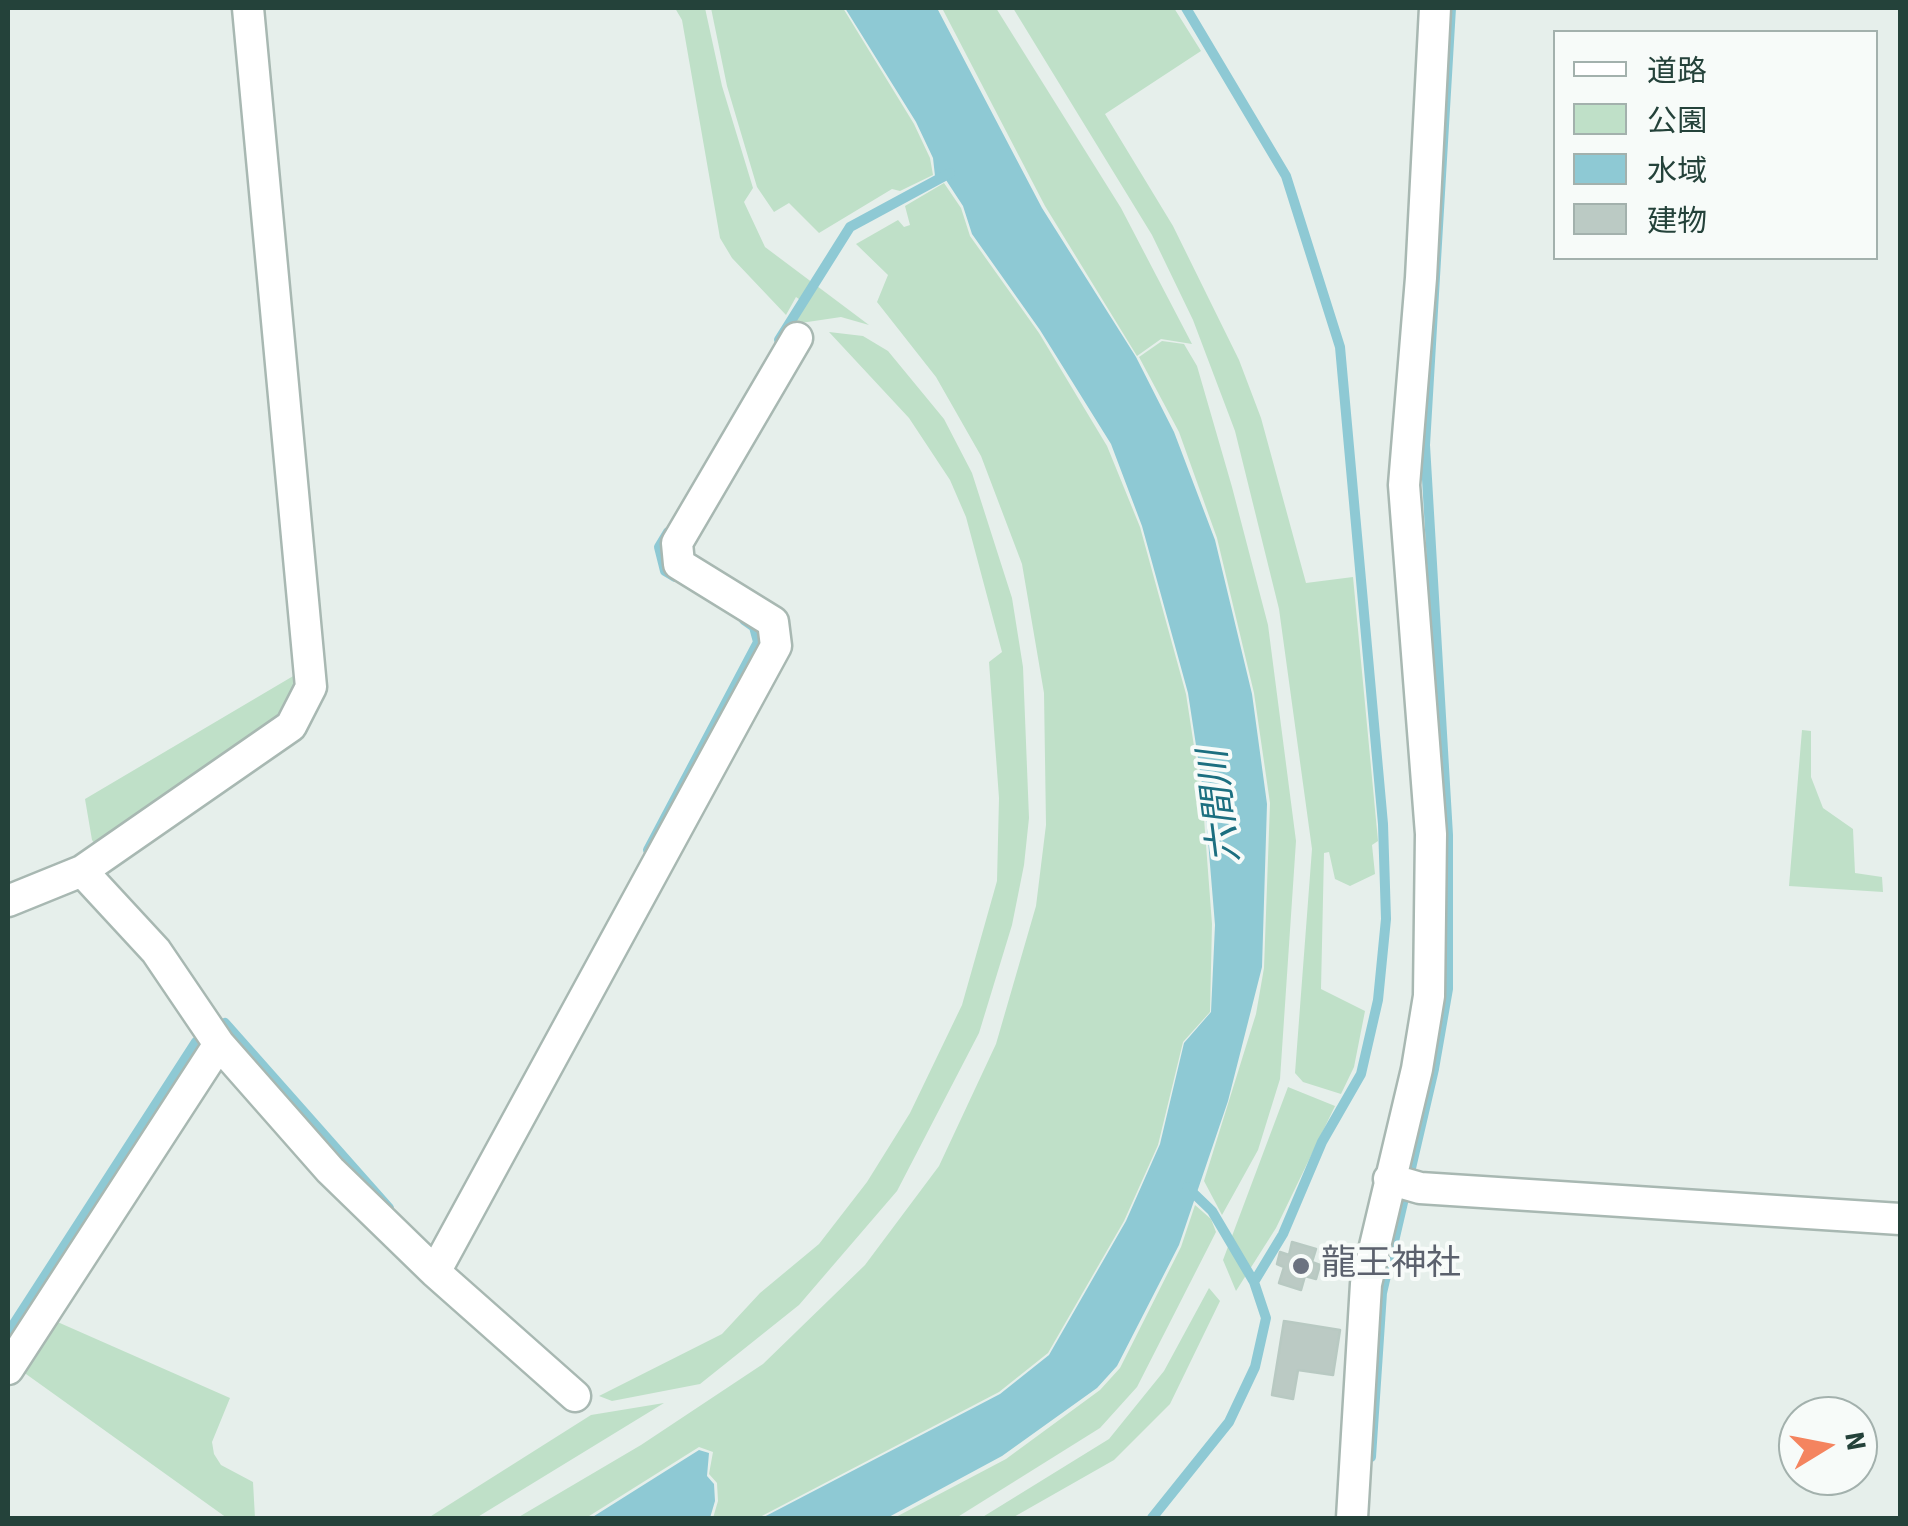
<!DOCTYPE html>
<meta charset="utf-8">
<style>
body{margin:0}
#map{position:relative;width:1908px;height:1526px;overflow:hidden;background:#e6efeb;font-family:"Source Sans 3","Noto Sans JP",sans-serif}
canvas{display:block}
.frame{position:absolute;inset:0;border:10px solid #24423a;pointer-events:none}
.legend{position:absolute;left:1553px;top:30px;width:325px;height:230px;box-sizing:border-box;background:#f7fbf9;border:2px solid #a3b1ad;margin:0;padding:12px 18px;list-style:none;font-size:30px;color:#24423a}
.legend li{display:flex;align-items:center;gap:20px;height:50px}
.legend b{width:50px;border:2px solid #a3b1ad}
.north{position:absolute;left:1778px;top:1396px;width:100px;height:100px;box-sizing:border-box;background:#f7fbf9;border:2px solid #a3b1ad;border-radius:50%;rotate:80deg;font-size:28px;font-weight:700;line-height:40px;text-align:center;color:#24423a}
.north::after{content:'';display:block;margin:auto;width:35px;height:45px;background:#f4845f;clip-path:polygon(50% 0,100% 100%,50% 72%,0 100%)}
</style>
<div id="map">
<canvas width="1908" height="1526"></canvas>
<div class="frame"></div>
<ul class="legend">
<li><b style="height:12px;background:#fff"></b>道路</li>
<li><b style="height:28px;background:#bfe0c8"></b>公園</li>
<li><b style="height:28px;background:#8ec9d4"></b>水域</li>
<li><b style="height:28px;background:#bbcac4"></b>建物</li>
</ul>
<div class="north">N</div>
</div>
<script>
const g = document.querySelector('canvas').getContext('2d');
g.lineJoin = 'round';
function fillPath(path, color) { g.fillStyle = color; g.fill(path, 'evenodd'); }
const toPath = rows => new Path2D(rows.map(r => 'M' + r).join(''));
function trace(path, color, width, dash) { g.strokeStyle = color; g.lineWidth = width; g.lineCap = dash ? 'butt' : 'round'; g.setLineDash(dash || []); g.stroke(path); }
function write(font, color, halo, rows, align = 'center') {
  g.font = font + ' "Source Sans 3","Noto Sans JP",sans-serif'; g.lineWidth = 8; g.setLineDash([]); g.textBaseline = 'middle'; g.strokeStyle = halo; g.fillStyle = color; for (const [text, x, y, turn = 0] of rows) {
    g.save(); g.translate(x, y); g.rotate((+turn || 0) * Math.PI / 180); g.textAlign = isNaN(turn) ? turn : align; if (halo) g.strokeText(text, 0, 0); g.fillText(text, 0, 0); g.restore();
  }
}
const green = toPath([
 [675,8,705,8,722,86,753,188,744,202,765,247,869,325,841,317,794,324,806,304,796,297,786,315,732,258,720,238,682,20],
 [711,8,843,8,914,124,930,158,933,175,900,191,892,189,819,233,789,203,774,212,757,187,727,86],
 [942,8,996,8,1121,208,1192,344,1161,339,1137,356,1045,206],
 [1013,8,1174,8,1201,51,1105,114,1173,226,1239,360,1261,418,1306,583,1353,577,1378,841,1372,845,1375,874,1350,886,1335,879,1329,852,1324,853,1321,989,1365,1011,1354,1067,1341,1094,1303,1082,1295,1073,1312,849,1279,609,1235,431,1193,320,1152,235],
 [944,183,961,208,970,236,1039,333,1107,446,1140,527,1186,694,1203,805,1212,924,1210,1012,1183,1042,1158,1145,1124,1221,1048,1353,999,1392,758,1518,713,1518,718,1501,717,1483,709,1474,713,1452,699,1447,586,1518,517,1518,641,1445,763,1364,865,1265,939,1166,996,1044,1036,906,1046,825,1044,693,1022,564,981,456,936,377,877,302,888,275,856,244,898,220,904,227,910,225,905,206],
 [829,332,863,336,888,351,944,419,972,473,1012,598,1023,667,1029,818,1024,865,1012,925,979,1033,897,1191,799,1305,700,1384,612,1401,599,1396,722,1334,760,1293,819,1244,867,1182,910,1113,962,1005,997,881,999,798,989,662,1002,652,966,517,950,480,909,418],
 [1162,341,1184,344,1197,366,1232,487,1268,625,1296,841,1280,1079,1258,1150,1222,1215,1204,1181,1256,1014,1264,968,1270,803,1254,693,1217,538,1179,432,1139,357],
 [300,672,285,715,95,844,92,840,85,799],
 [1802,730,1811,731,1811,777,1823,808,1853,829,1855,873,1882,877,1883,892,1789,886],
 [1288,1087,1335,1106,1276,1228,1236,1291,1223,1260],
 [1195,1205,1211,1219,1216,1232,1137,1387,1100,1428,956,1518,894,1518,1006,1459,1100,1390,1120,1368,1181,1247],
 [1209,1288,1220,1301,1170,1404,1114,1460,1012,1518,981,1518,1109,1439,1164,1371],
 [53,1320,230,1398,212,1442,214,1454,221,1465,253,1482,255,1518,227,1518,19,1369],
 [664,1403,476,1518,428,1518,591,1415]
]);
const water = toPath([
 [845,8,937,8,1042,208,1136,357,1174,432,1215,540,1252,694,1267,804,1262,967,1228,1101,1179,1245,1117,1366,1097,1388,1002,1456,887,1518,762,1518,1000,1394,1049,1355,1126,1221,1160,1144,1184,1043,1211,1012,1215,925,1205,804,1188,693,1142,526,1111,444,1040,330,972,234,963,206,946,180,935,176,933,158,916,122],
 [699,1450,709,1453,707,1476,714,1484,715,1501,710,1518,591,1518]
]);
const stream = toPath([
 [1186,8,1286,176,1340,347,1383,824,1386,919,1378,1000,1361,1074,1322,1142,1283,1234,1254,1282],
 [779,340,850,227,950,173],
 [668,532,659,547,665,571,675,577],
 [648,850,758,642,754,627,744,620],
 [8,1333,196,1042,225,1023,389,1208],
 [1371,1457,1382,1293,1434,1069,1448,989,1448,835,1425,445,1451,8],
 [1152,1518,1229,1422,1255,1367,1266,1318,1254,1282,1212,1211,1187,1187]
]);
const building = toPath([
 [1292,1242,1316,1249,1312,1262,1320,1265,1316,1279,1305,1276,1301,1290,1279,1283,1284,1267,1277,1264,1280,1252,1289,1255,1292,1242],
 [1284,1321,1340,1330,1333,1375,1298,1370,1293,1399,1272,1395,1284,1321]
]);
const minor = toPath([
 [82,871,156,951,219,1044,330,1170,435,1272,575,1396],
 [8,901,82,871,291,726,311,687,248,8],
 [1389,1179,1420,1188,1900,1219],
 [435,1272,776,646,773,622,679,564,677,543,797,338],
 [8,1369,219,1044],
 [1352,1518,1366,1284,1417,1069,1429,996,1431,834,1404,485,1421,278,1435,8]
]);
const markers = [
 [1301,1266,10,"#6b7280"]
];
const worshipNames = [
 ["龍王神社",1321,1266]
];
const waterNames = [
 ["六間川",1223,806,-97]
];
fillPath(green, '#bfe0c8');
fillPath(water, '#8ec9d4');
trace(stream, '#8ec9d4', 10);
fillPath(building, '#bbcac4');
trace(building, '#b8c9c2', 2.5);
trace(minor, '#a8b8b2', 35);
trace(minor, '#fff', 30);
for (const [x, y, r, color] of markers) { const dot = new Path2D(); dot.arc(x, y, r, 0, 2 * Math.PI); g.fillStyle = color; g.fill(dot); trace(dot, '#f7fbf9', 4); }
write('35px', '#5b616d', '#f7fbf9', worshipNames, 'left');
write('italic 38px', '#1c6f80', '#f7fbf9', waterNames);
</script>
